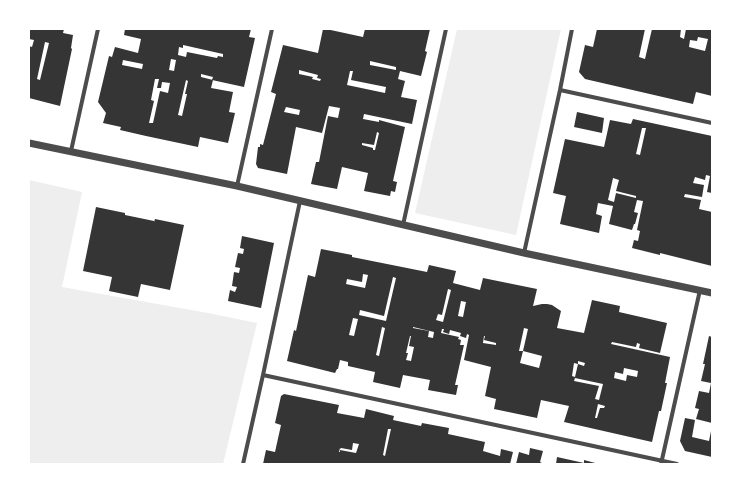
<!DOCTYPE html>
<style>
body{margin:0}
#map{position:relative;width:741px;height:493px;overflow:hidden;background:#fff;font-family:Mulish,sans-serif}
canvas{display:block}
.frame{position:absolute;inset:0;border:30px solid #fff;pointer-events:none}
</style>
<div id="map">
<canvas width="741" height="493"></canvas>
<div class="frame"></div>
</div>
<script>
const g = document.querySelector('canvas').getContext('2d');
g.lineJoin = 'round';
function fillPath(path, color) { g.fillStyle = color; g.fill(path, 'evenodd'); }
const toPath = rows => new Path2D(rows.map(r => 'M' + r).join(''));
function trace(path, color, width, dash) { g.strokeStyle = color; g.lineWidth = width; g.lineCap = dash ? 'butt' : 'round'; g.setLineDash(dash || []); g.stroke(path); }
const green = toPath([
 [457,29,561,29,516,235,415,213],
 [29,180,82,192,62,287,208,313,257,323,223,464,29,464]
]);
const building = toPath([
 [29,29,64,29,63,33,73,35,71,48,72,49,60,106,29,98,29,46,32,47,34,40,29,39],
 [45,42,49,43,40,80,37,79],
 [125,29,251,29,249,37,255,38,244,87,212,80,213,77,201,74,201,77,213,80,211,88,233,92,229,112,235,113,228,143,200,137,198,147,146,136,120,130,121,127,103,123,106,113,98,102,109,56,112,57,115,47,138,53,141,39,124,35],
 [183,45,223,54,223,57,218,56,217,58,187,52,186,57,178,55,179,47,183,48],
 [171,59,176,60,174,71,169,70],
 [123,60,143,64,142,69,122,65],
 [155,79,159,79,157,88,161,88,162,82,170,83,168,93,160,91,153,123,149,123,154,101,151,100],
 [186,80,188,81,185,94,187,94,182,116,178,115],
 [323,29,326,29,363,37,365,29,430,29,425,51,427,52,421,76,400,71,398,79,405,81,401,97,417,100,412,124,364,114,363,119,379,122,379,120,405,127,393,181,397,182,395,192,391,191,390,196,364,191,368,173,342,167,337,189,311,184,316,162,319,162,328,116,338,118,340,108,329,106,322,133,296,127,287,174,258,168,256,164,258,147,260,147,260,144,263,145,276,94,271,92,283,45,318,53],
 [370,61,396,67,396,70,370,65],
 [299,70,318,75,317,78,321,79,320,81,312,79,313,77,299,74],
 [350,71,353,71,351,80,386,87,385,93,347,85],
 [286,107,300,110,299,115,284,112],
 [377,132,379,133,375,150,373,150,373,148,362,145,362,143,374,145],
 [597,29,645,29,639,57,645,59,652,29,681,29,680,37,684,39,686,29,712,29,712,96,696,92,693,104,585,79,579,72,585,45,593,47],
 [698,37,708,39,705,51,689,47,690,40,697,41],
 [577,112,604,118,602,133,574,127],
 [633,119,712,136,712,193,707,192,710,176,706,175,705,180,695,177,693,183,704,185,702,197,685,194,684,197,701,200,699,209,712,212,712,266,660,253,660,255,632,248,634,240,638,241,640,231,637,230,643,201,637,200,634,212,638,213,635,224,634,224,632,230,609,224,613,206,598,203,596,214,602,216,599,233,560,224,566,196,553,193,565,139,604,147,610,120,631,124],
 [642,128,646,128,640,155,636,154],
 [613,178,619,180,616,191,636,196,636,198,616,193,614,202,608,200],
 [96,207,125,213,125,215,154,221,154,222,155,219,184,225,170,290,141,284,138,297,109,291,112,277,83,271],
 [242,236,274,243,261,308,228,301,230,290,235,292,237,287,232,286,234,272,239,273,240,268,235,267,238,253,243,254,244,249,240,248],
 [321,249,352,255,352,257,427,272,429,265,456,271,453,283,480,290,483,278,537,289,533,306,542,304,547,304,552,305,561,311,557,328,584,333,592,300,620,306,619,312,667,323,660,353,639,348,640,344,637,343,636,347,612,342,611,344,670,357,665,383,667,383,661,411,659,411,652,442,564,422,569,406,541,400,537,418,494,409,496,399,485,396,491,367,464,360,469,335,467,334,466,338,460,336,461,333,450,330,449,334,443,332,444,329,442,329,441,333,459,337,458,339,461,340,460,345,464,345,455,385,458,385,456,395,428,390,430,380,403,375,400,388,373,382,375,372,348,366,348,362,340,360,338,369,337,369,335,373,287,361,294,330,296,331,308,275,315,277],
 [363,274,368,275,365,288,346,284,347,279,362,282],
 [393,277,396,278,386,321,359,315,360,310,384,316],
 [448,289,451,290,443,322,436,320,438,314,442,315],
 [461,301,466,302,463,317,458,316],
 [353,318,358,319,354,336,349,335],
 [382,327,385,328,379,356,376,355],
 [413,327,434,332,433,338,428,337,429,331,413,328],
 [524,328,528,329,523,351,542,356,539,368,520,363,523,351,519,351],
 [410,336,411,336,409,346,414,347,411,361,406,360,408,353,406,353],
 [484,336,485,336,484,340,496,343,496,345,483,343],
 [578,361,585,363,584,366,578,364,575,377,572,376,574,363,578,364],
 [624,368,638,371,637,377,627,375,626,381,614,378,615,372,623,374],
 [575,378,603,384,599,400,595,399,599,386,574,381],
 [598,404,605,406,604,408,600,408,597,418,595,418],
 [709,336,712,337,712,423,696,419,699,409,695,408,699,391,709,393,711,383,701,381,705,364,703,364],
 [284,394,339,405,337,413,364,418,366,409,394,416,393,420,421,426,422,423,449,428,448,434,485,442,483,451,500,456,501,449,513,452,510,464,263,464,266,450,275,452,281,425,275,423,281,396],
 [388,429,391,429,385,456,383,455],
 [353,443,359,444,356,453,340,450,340,452,339,452,340,448,341,449,341,448,352,450],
 [685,418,695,420,692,437,709,441,711,431,712,431,712,457,685,451,680,441],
 [530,448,543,451,540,462,544,464,516,464,519,452,529,455],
 [557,457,584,463,584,460,599,464,556,464]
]);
const minor = toPath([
 [560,90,712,123],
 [71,151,98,29],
 [237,186,272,29],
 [403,225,446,29],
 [524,253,560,90,572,29],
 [263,375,677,464],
 [243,464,263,375,300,201],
 [661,464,700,290]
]);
const tertiary = toPath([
 [29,143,237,186,524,253,712,293]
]);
fillPath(green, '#eee');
fillPath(building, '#353535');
trace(minor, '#4c4c4c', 4);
trace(tertiary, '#4c4c4c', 7);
</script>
